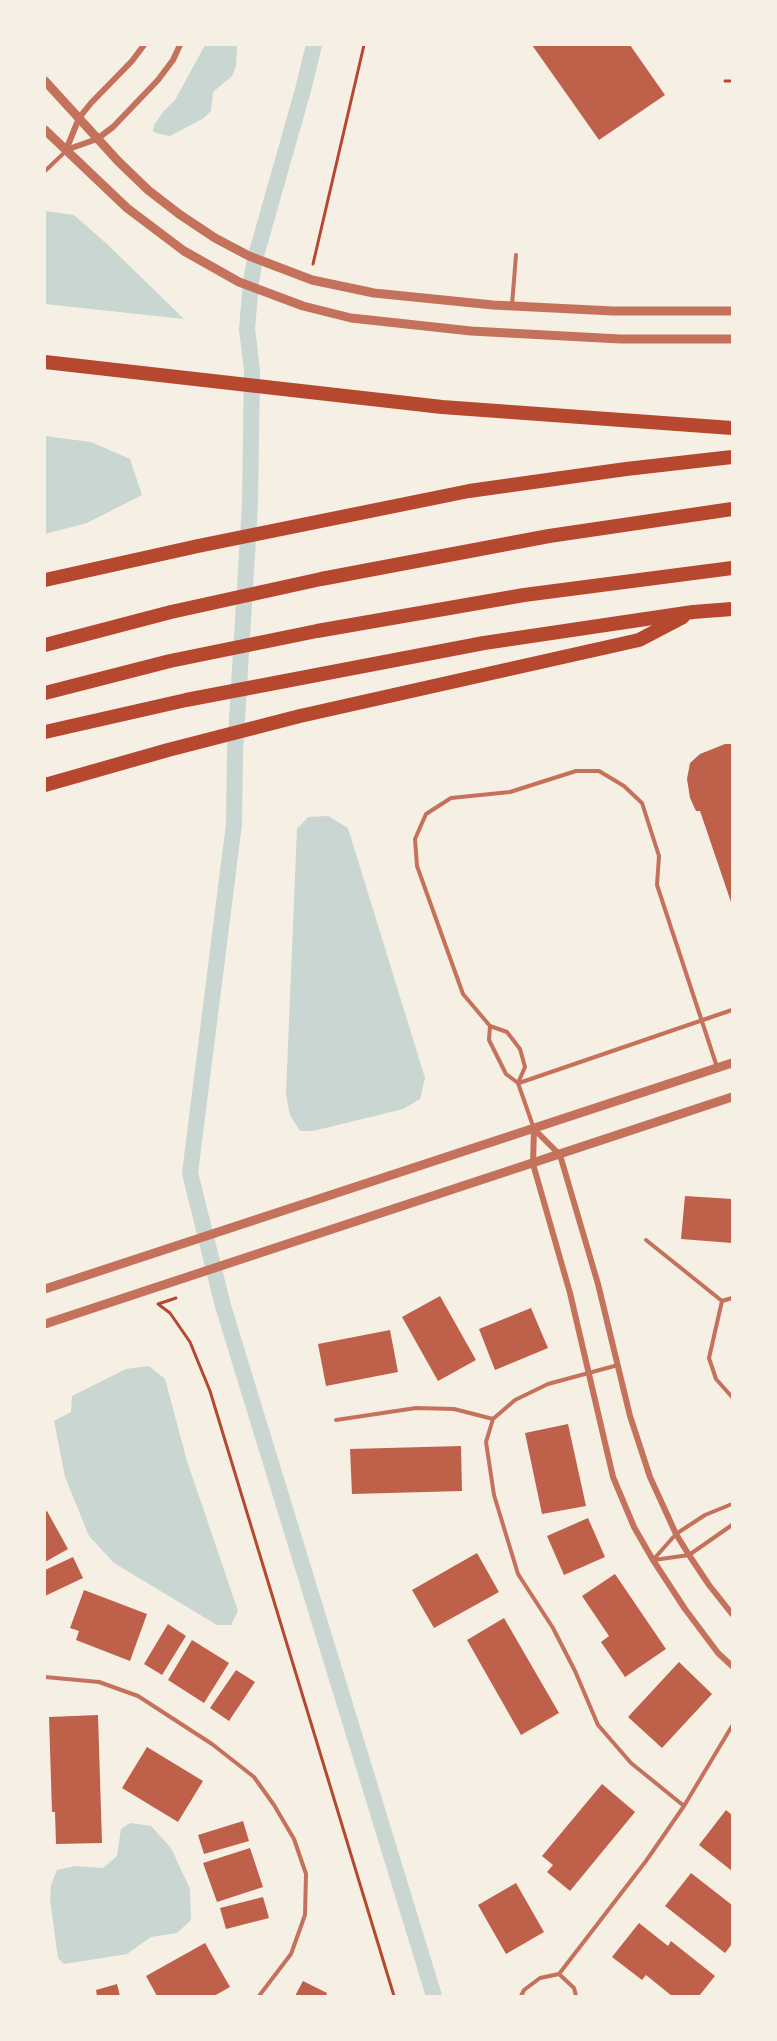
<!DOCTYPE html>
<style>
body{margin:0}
#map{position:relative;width:777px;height:2041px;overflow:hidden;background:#f6efe4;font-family:Merriweather,serif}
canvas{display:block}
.frame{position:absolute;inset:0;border:46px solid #f6efe4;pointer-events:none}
</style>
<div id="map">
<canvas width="777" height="2041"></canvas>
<div class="frame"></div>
</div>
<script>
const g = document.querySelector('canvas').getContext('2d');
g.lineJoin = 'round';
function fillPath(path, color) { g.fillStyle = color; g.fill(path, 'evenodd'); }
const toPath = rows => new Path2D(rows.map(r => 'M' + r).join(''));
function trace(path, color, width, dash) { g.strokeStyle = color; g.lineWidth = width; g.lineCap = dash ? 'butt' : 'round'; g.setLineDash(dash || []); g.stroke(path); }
const water = toPath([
 [205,45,237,45,236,66,232,76,213,92,211,111,204,118,170,136,156,133,153,131,154,125,163,112,175,100],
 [45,211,74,215,108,245,184,319,45,304],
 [45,436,91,442,130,459,142,495,87,523,45,534],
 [328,816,348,828,425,1078,420,1099,403,1109,313,1131,300,1131,290,1115,286,1094,297,829,308,817],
 [149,1366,165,1379,187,1461,238,1611,231,1625,217,1625,114,1563,89,1536,65,1477,54,1421,71,1412,72,1396,126,1369],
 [130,1823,151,1826,171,1848,190,1889,191,1920,177,1933,151,1937,127,1954,64,1964,58,1958,50,1899,51,1885,57,1870,75,1866,103,1868,117,1856,121,1829]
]);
const canal = toPath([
 [314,45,303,90,255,259,251,282,247,329,252,370,250,504,235,752,234,824,190,1173,223,1306,434,1996]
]);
const building = toPath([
 [532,45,630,45,665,95,599,140],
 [725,744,732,744,732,905,700,811,696,811,690,798,687,779,690,763,700,754],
 [685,1196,732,1199,732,1243,681,1239],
 [440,1296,476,1360,438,1381,402,1317],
 [531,1308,548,1348,495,1370,479,1329],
 [390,1330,398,1372,326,1386,318,1344],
 [568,1424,586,1506,542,1514,525,1433],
 [461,1446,462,1491,352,1494,350,1449],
 [47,1511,68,1549,45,1562,45,1512],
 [588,1518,605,1557,564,1575,547,1536],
 [477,1553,499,1592,434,1628,412,1590],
 [73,1557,83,1578,45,1596,45,1570],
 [615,1574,666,1649,625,1677,601,1642,609,1636,582,1596],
 [84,1590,147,1614,130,1661,76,1640,79,1631,70,1628],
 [504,1618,559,1713,521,1735,467,1640],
 [168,1624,186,1636,162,1675,144,1664],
 [192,1640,229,1663,204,1703,168,1680],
 [679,1662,712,1694,662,1748,628,1717],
 [236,1670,255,1682,229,1721,210,1708],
 [98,1715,102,1843,56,1844,55,1812,52,1812,49,1717],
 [147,1747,203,1781,178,1822,122,1788],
 [602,1784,635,1812,570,1891,547,1872,553,1865,542,1856],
 [726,1810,732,1815,732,1871,699,1845],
 [243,1821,249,1841,204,1854,198,1835],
 [250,1848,263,1887,217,1902,203,1863],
 [691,1873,732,1905,732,1944,725,1953,665,1906],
 [516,1883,544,1932,506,1954,478,1905],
 [263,1897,269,1918,226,1929,220,1908],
 [639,1923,668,1946,671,1941,715,1976,699,1996,672,1996,646,1975,642,1980,612,1957],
 [205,1943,230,1987,214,1996,157,1996,146,1976],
 [303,1981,327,1993,326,1996,295,1996],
 [117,1984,120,1996,97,1996,96,1990]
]);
const path = toPath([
 [725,81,732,81],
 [313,264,364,45],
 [158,1304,170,1313,190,1342,210,1391,394,1996],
 [158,1304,176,1298]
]);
const service = toPath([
 [45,171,66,151],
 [512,305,516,255],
 [490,1026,489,1040,506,1074,518,1083,533,1126],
 [518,1083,525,1067,520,1049,507,1032,490,1026,463,994,417,866,415,839,426,814,451,798,510,792,576,771,599,771,624,786,642,803,659,856,657,885,717,1067],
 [519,1083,732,1010],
 [646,1240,722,1301],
 [732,1298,722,1301,709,1358,716,1379,732,1397],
 [618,1365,548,1384,515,1400,493,1419,486,1442,494,1495,518,1574,553,1628,575,1671,598,1725,631,1763,684,1806],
 [336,1420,416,1408,454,1409,493,1419],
 [653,1560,676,1534,705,1515,732,1504],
 [654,1560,689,1555,732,1525],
 [45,1677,99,1682,138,1696,212,1744,254,1777,274,1805,294,1839,306,1874,305,1915,291,1954,259,1996],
 [559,1974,574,1988,576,1996],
 [521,1996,524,1990,540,1978,559,1974,646,1861,684,1806,732,1726]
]);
const minor = toPath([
 [66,150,97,139,113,127,158,80,173,60,180,45],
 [66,150,79,118,91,103,132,61,144,45],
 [534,1129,533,1164,570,1293,613,1477,634,1527,653,1560,685,1609,718,1653,732,1666],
 [534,1129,560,1155,598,1284,630,1416,650,1477,676,1534,689,1555,709,1585,732,1614]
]);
const tertiary = toPath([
 [45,81,118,161,148,190,179,214,215,238,249,256,312,280,374,293,493,305,613,311,732,311],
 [45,130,127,208,184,251,239,282,303,306,351,318,471,331,620,339,732,339],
 [45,1289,732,1063],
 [45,1324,732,1097]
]);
const motorway = toPath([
 [45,362,442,407,732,428],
 [45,580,198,546,469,491,626,469,732,457],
 [45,645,171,612,321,579,549,536,732,509],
 [45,693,170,661,317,631,524,595,732,568],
 [45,732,186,700,484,643,693,612,732,609],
 [45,785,168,750,300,716,639,640,683,617]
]);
fillPath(water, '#c9d6d2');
trace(canal, '#c9d6d2', 16);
fillPath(building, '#bf614a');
trace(path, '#b5482f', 3);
trace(service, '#c5725c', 4);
trace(minor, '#c5725c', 6);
trace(tertiary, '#c5725c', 9);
trace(motorway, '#b5482f', 14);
</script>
